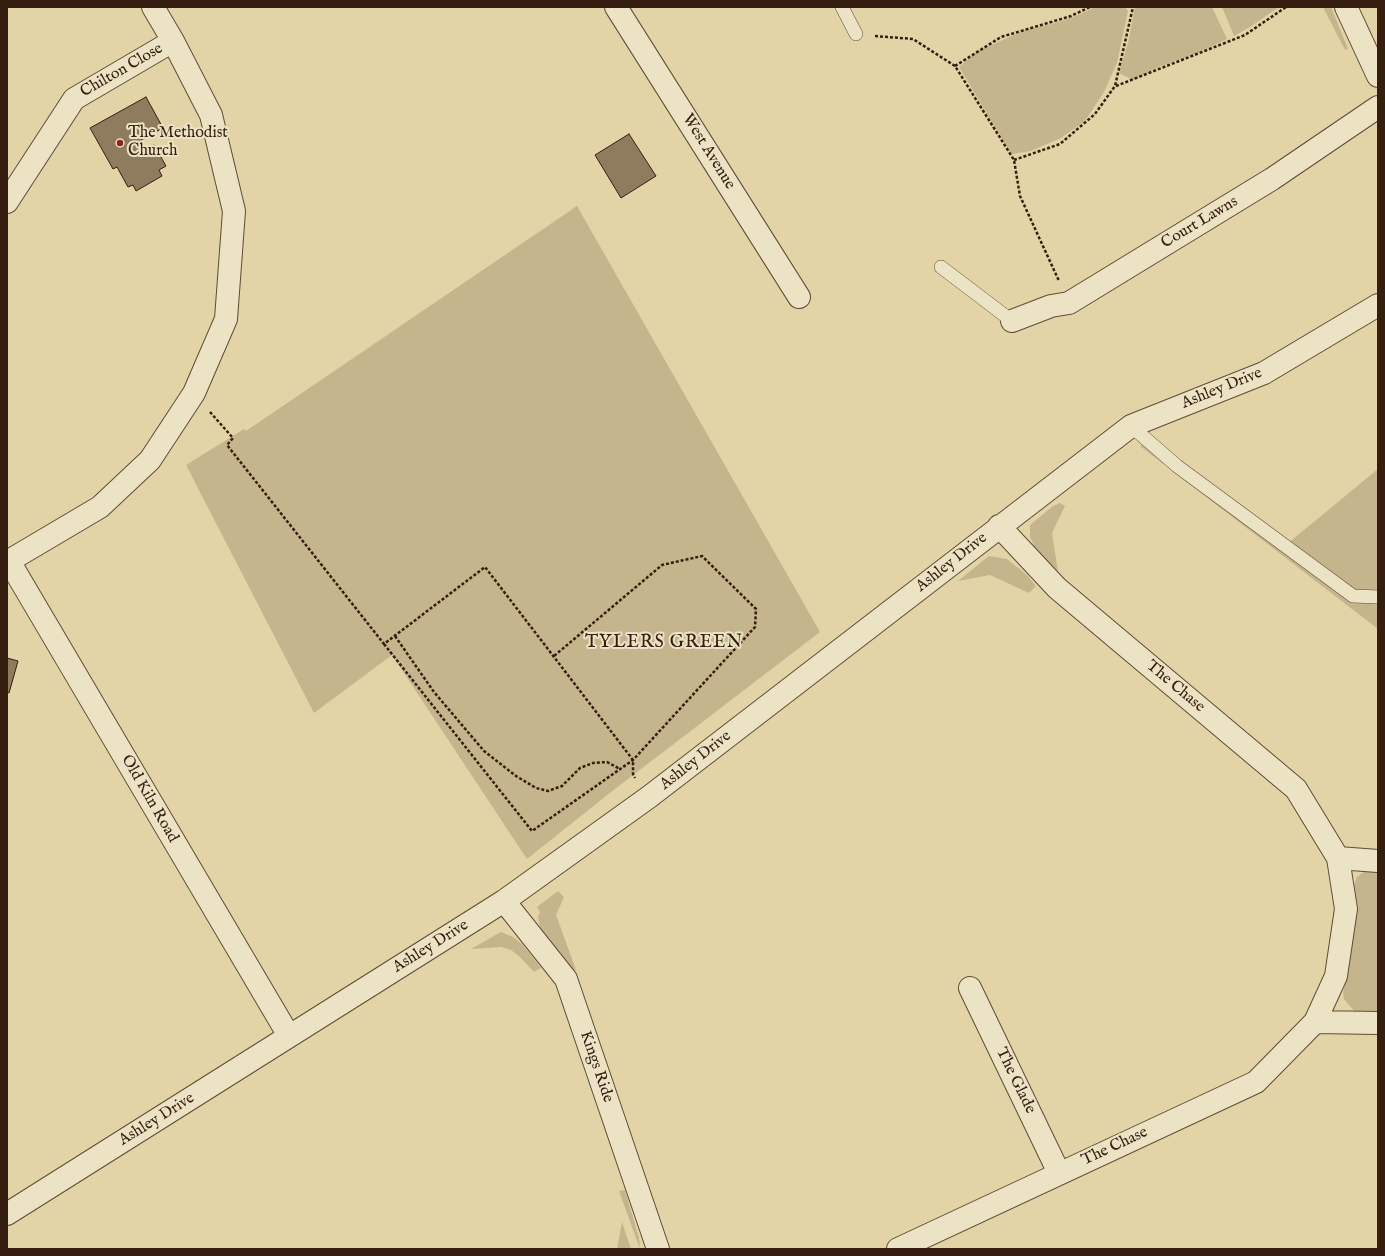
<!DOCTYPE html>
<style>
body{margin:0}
#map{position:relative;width:1385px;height:1256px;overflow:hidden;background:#e2d4a6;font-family:"IM FELL English",serif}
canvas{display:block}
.frame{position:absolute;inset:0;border:8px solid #351d0f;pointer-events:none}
</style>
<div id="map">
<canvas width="1385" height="1256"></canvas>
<div class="frame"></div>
</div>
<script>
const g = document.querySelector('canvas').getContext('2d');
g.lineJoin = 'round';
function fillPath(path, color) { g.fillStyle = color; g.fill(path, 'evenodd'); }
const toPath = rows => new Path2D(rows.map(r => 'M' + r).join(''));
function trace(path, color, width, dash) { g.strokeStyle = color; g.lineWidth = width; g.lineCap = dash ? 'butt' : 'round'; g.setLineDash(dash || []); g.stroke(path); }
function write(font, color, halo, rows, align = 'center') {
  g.font = font + ' "IM FELL English",serif'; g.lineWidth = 4; g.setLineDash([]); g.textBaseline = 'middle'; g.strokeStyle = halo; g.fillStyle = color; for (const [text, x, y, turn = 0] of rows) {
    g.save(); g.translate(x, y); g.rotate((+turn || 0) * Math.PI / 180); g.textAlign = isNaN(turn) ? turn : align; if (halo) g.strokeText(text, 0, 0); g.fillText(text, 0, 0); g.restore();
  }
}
const green = toPath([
 [1095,7,1125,7,1128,11,1117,63,1104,92,1085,121,1061,138,1031,151,1011,154,959,67,978,51,1025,30,1055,23,1078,15],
 [1135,7,1212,7,1227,39,1198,53,1161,66,1133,80,1119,73,1128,43],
 [1222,7,1279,7,1250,27,1234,36],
 [1323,7,1331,7,1348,49,1345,50],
 [577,206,820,632,611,792,527,859,392,655,314,713,186,465,244,429,246,431],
 [1150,439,1287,544,1378,469,1378,629,1140,446],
 [1060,503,1065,506,1052,533,1058,572,1061,576,1059,580,1036,551,1030,537,1030,525,1053,506],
 [989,556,1007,559,1027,575,1036,586,1029,593,990,575,958,581],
 [1369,868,1378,868,1378,1012,1355,1012,1344,999,1343,993,1350,958,1352,891,1357,877],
 [558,891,564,897,556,915,576,970,570,971,540,927,538,917,540,912,537,907],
 [501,932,513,937,522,944,541,968,534,972,520,957,511,950,501,947,471,949],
 [625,1190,639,1238,640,1249,619,1191],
 [622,1222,631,1249,617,1249]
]);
const building = toPath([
 [146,97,163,128,141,140,146,149,154,145,166,166,159,170,162,176,136,191,133,185,128,187,117,167,113,169,90,128,146,97],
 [629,134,656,176,621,198,595,155,629,134],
 [7,658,18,661,9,693,7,692,7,658]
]);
const path = toPath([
 [875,36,913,39,955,66,1014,160,1020,196,1059,281],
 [955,66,1001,37,1071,16,1090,7],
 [1116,86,1245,35,1286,7],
 [1014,160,1060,144,1095,114,1115,86,1133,7],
 [210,412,233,438,227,445,384,644,485,567,633,760,633,774,635,778],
 [395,636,434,692,484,751,516,776,536,788,548,791,562,786,580,768,593,763,607,762,620,769],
 [384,644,532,831,633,760,755,627,756,609,702,556,662,565,554,656]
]);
const lane = toPath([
 [842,7,856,34],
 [941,267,1012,321],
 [1131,426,1177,466,1353,596,1378,597]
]);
const street = toPath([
 [616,7,799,297],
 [1346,7,1378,76],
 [7,202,74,99,173,41],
 [1012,321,1051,306,1069,303,1272,179,1378,107],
 [9,561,289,1036],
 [7,562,100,507,150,460,194,393,226,319,234,211,211,115,173,41,153,7],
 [1338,858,1378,861],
 [504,901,566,979,658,1249],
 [970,988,1059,1173],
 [1315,1022,1378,1023],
 [7,1214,504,901,649,797,1131,426,1264,373,1378,305],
 [898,1249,1256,1082,1315,1022,1336,976,1346,909,1338,858,1296,789,1057,588,999,526]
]);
const markers = [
 [120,143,4,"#8f2418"]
];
const streetNames = [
 ["Chilton Close",122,71,-30],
 ["West Avenue",708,152,58],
 ["Court Lawns",1200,223,-31],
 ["Ashley Drive",1222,389,-22],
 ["Ashley Drive",952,563,-38],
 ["The Chase",1175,687,40],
 ["Ashley Drive",696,761,-38],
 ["Old Kiln Road",149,799,60],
 ["Ashley Drive",431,947,-32],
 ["Kings Ride",596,1067,71],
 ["The Glade",1015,1081,64],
 ["Ashley Drive",157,1120,-32],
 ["The Chase",1115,1147,-25]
];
const poiNames = [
 ["The Methodist",128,134],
 ["Church",128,152]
];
const quarterNames = [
 ["TYLERS GREEN",664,643]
];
fillPath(green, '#c5b58c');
fillPath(building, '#8f7c5e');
trace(building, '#351d0f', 1);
trace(lane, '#604b35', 14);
trace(street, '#604b35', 24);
trace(path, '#351d0f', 2.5, [3, 2]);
trace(lane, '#ece3c5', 13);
trace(street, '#ece3c5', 22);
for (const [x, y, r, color] of markers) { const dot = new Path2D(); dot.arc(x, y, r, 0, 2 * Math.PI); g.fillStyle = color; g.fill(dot); trace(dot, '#ece3c5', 1.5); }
write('16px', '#351d0f', '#ece3c5', streetNames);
write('16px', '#351d0f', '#ece3c5', poiNames, 'left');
g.letterSpacing = '1px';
write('18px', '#351d0f', '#ece3c5', quarterNames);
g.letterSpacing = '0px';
</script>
